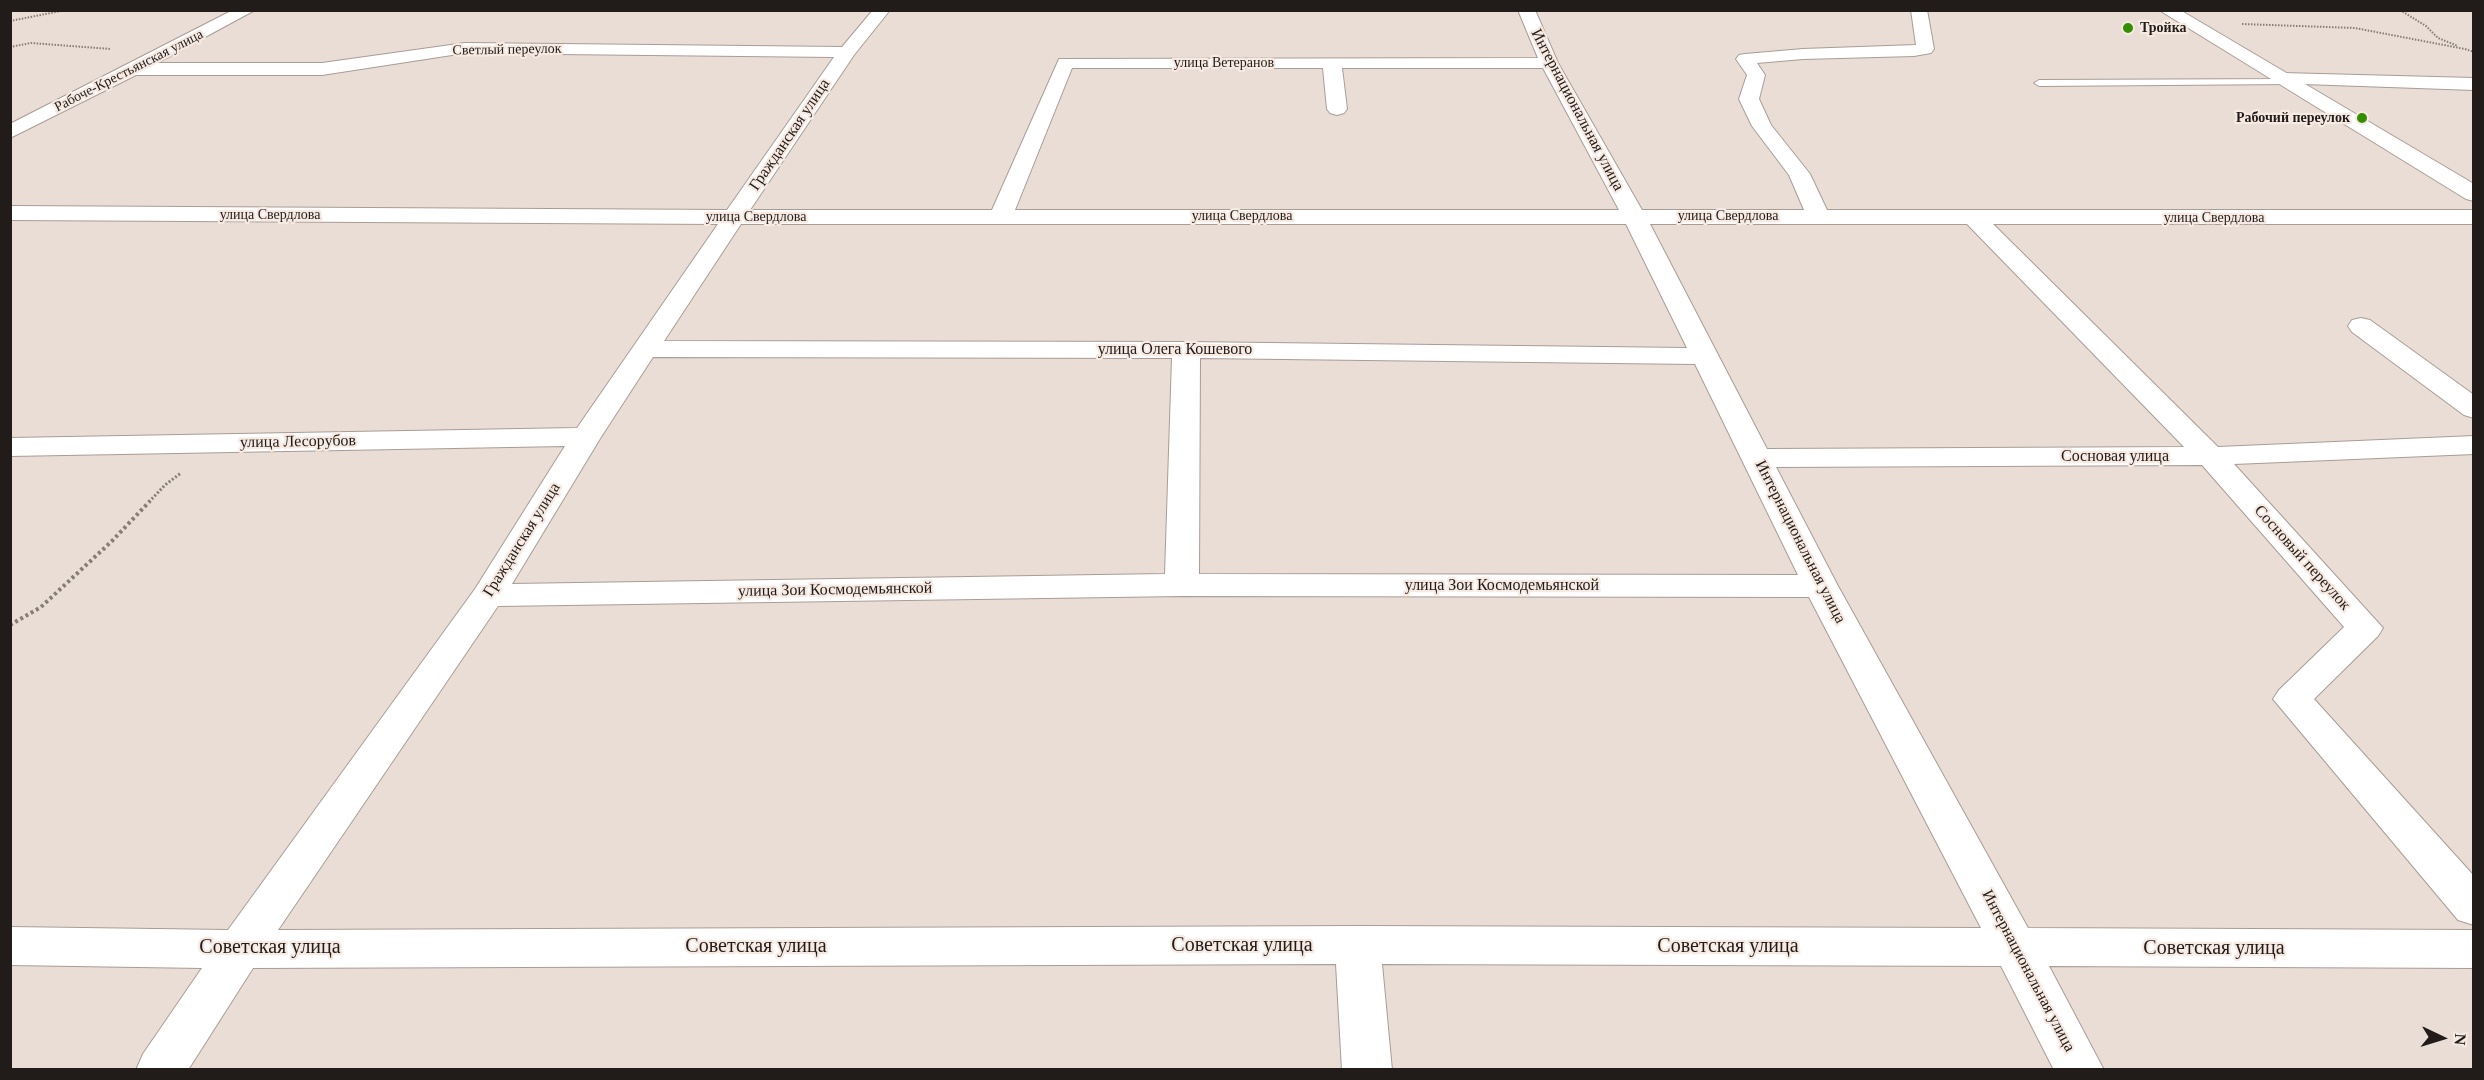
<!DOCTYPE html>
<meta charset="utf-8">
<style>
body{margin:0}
#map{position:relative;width:2484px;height:1080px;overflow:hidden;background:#eaddd5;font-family:Georgia,serif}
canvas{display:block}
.frame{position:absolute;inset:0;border:12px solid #211c19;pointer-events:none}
.north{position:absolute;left:2412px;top:1008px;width:60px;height:60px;-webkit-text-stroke:4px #f7eae2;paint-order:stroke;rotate:94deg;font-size:16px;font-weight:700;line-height:24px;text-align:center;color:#211c19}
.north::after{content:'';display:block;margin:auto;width:21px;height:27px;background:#211c19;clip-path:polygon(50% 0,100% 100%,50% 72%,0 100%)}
</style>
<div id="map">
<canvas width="2484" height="1080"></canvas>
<div class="frame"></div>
<div class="north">N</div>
</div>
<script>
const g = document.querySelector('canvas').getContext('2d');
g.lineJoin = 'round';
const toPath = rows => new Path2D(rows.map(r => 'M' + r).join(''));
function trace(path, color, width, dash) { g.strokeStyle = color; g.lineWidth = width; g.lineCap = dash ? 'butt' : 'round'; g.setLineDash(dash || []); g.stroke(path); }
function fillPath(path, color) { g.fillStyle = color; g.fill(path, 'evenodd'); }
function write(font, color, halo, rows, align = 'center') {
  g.font = font + ' Georgia,serif'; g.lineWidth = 4.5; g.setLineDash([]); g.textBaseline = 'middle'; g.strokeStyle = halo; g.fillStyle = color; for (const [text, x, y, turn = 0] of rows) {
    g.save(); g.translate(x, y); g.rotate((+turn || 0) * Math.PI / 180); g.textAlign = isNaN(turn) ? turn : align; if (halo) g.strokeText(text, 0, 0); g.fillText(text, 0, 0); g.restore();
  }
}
const pathFar2 = toPath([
 [2400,10,2426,26,2438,38,2458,46],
 [10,21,66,10],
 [2242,24,2355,28,2465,49],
 [10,47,31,43,111,49],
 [2465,49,2474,52]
]);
const pathFar1 = toPath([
 [149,502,165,485,181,473]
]);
const path = toPath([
 [10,625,41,607,112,541,150,501]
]);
const lane = toPath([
 [2288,79,2292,80,2292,84,2039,86,2034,83,2039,80,2288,79]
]);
const street = toPath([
 [233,10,255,10,157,63,322,63,465,43,842,47,873,10,890,10,854,55,750,210,992,210,1059,59,1538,58,1518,10,1535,10,1558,63,1642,210,1804,210,1789,175,1752,126,1739,99,1747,75,1736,59,1739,55,1745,54,1803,49,1916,45,1911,10,1927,10,1934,49,1931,53,1914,56,1803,59,1757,63,1765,75,1759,99,1771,125,1810,174,1827,210,2474,210,2474,224,1993,224,2218,447,2474,436,2474,454,2234,464,2383,628,2378,636,2314,699,2474,876,2474,925,2458,920,2273,699,2279,690,2344,627,2202,465,1776,467,1838,586,2028,928,2474,930,2474,968,2049,966,2104,1070,2054,1070,2001,966,1382,964,1392,1070,1342,1070,1336,964,253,968,188,1070,136,1070,143,1054,202,968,10,965,10,927,228,930,475,589,565,446,10,456,10,438,577,428,718,224,10,220,10,206,727,210,834,57,465,53,322,75,136,75,10,138,10,124,233,10],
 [1072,68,1323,68,1327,109,1330,113,1337,115,1344,113,1347,109,1342,68,1543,68,1619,210,1015,210,1072,68],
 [741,224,1626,224,1687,348,1186,342,664,341,741,224],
 [1650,224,1967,224,2184,447,1767,449,1650,224],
 [653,357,1172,358,1165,574,512,584,601,437,653,357],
 [1200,358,1695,364,1798,575,1199,574,1200,358],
 [1182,596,1809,597,1981,928,1358,926,278,930,498,606,1182,596],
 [2282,73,2474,78,2474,90,2275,83,2273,79,2275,75,2282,73],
 [2361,318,2370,320,2474,395,2474,418,2464,415,2352,332,2348,326,2352,320,2361,318]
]);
const secondary = toPath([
 [2159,10,2180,10,2474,184,2474,201,2466,199,2159,10]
]);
const markers = [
 [2128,28,6,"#338f00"],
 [2362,118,6,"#338f00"]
];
const farPoinames = [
 ["Тройка",2140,28],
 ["Рабочий переулок",2350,118,"right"]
];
const farStreetnames = [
 ["Светлый переулок",507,50,-1],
 ["улица Ветеранов",1224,63],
 ["Рабоче-Крестьянская улица",129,71,-27],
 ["улица Свердлова",270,215],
 ["улица Свердлова",1242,216],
 ["улица Свердлова",1728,216],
 ["улица Свердлова",756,217],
 ["улица Свердлова",2214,218]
];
const streetNames = [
 ["Интернациональная улица",1577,110,62],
 ["Гражданская улица",790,135,-56],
 ["улица Олега Кошевого",1175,350],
 ["улица Лесорубов",298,442,-1],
 ["Сосновая улица",2115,457],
 ["Гражданская улица",522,540,-58],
 ["Интернациональная улица",1800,542,63],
 ["Сосновый переулок",2302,558,48],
 ["улица Зои Космодемьянской",1502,586],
 ["улица Зои Космодемьянской",835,590,-1],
 ["Интернациональная улица",2028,971,62]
];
const nearStreetnames = [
 ["Советская улица",1242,946],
 ["Советская улица",756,947],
 ["Советская улица",1728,947],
 ["Советская улица",270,948],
 ["Советская улица",2214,949]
];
trace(lane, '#a89d95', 2);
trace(street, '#a89d95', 2);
trace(secondary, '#a89d95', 2);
trace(pathFar2, '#867d77', 2, [1.5, 1.5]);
trace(pathFar1, '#867d77', 3, [2, 2]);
trace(path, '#867d77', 4, [3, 3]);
fillPath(lane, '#fff');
fillPath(street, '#fff');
fillPath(secondary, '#fff');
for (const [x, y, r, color] of markers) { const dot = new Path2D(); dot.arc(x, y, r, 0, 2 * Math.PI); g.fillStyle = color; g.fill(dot); trace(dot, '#f7eae2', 2); }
write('bold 14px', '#211c19', '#f7eae2', farPoinames, 'left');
write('14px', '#211c19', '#f7eae2', farStreetnames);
write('16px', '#211c19', '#f7eae2', streetNames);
write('20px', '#211c19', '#f7eae2', nearStreetnames);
</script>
